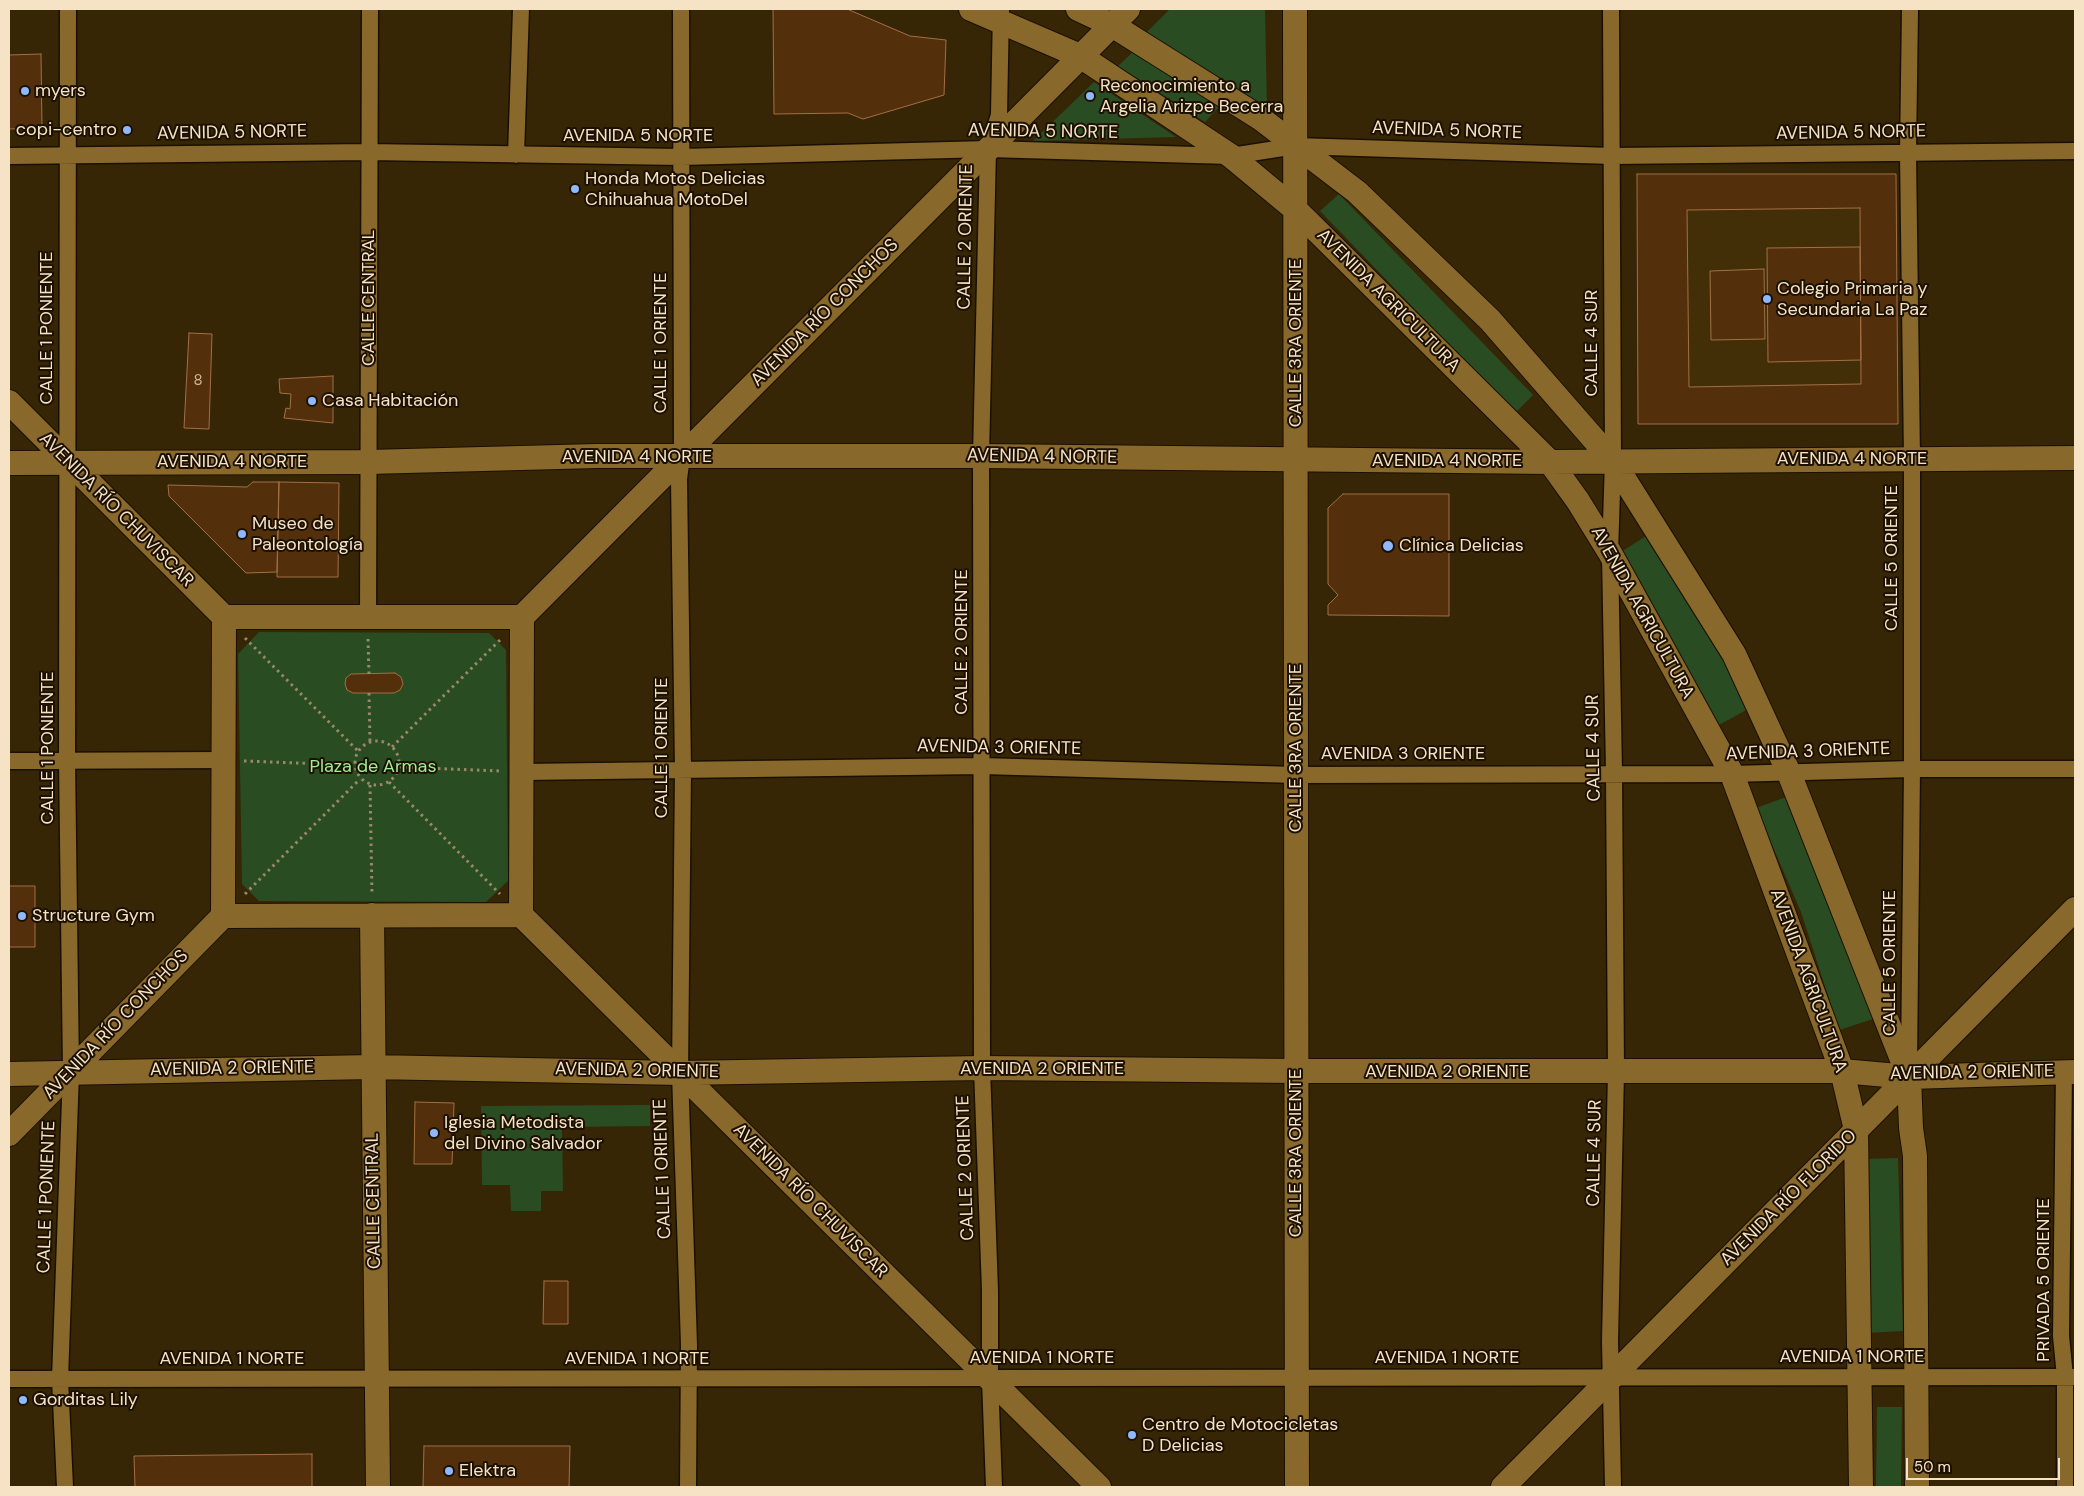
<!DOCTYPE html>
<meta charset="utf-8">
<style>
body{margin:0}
#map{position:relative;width:2084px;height:1496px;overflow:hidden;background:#372605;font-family:"DM Sans",sans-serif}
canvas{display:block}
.frame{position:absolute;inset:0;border:10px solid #f6e3c6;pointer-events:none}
.scale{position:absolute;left:1906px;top:1458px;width:154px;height:22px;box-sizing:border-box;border:2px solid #f6e3c6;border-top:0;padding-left:6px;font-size:15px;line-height:18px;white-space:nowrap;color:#f6e3c6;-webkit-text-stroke:4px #1c1000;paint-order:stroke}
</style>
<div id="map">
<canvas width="2084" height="1496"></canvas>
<div class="frame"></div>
<div class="scale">50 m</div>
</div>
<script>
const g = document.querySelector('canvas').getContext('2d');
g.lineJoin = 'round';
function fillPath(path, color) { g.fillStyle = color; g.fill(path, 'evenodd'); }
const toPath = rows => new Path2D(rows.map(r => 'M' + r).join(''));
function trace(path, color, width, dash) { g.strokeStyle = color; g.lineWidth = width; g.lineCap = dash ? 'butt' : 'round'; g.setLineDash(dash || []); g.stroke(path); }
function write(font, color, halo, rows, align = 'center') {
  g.font = font + ' "DM Sans",sans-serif'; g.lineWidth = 4; g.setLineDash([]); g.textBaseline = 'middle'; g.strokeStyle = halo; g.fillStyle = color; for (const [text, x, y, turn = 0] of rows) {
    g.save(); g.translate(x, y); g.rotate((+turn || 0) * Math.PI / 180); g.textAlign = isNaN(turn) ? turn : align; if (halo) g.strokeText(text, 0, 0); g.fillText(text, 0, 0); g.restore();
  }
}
const built = toPath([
 [1637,174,1896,174,1898,424,1638,424]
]);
const green = toPath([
 [1170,9,1265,9,1267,112,1145,34],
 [1134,51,1220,106,1205,122,1118,66],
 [1094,82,1176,137,1033,141],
 [1339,194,1533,395,1515,413,1320,211],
 [1649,534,1703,619,1750,708,1717,726,1671,638,1618,554],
 [259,632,489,633,506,650,508,881,486,902,259,901,242,884,238,654],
 [1786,797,1873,1019,1839,1030,1801,912,1756,808],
 [650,1105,650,1126,562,1127,563,1191,541,1191,541,1211,511,1211,510,1185,482,1185,481,1106],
 [1898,1158,1903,1331,1868,1333,1864,1159],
 [1877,1407,1902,1407,1901,1487,1876,1487]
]);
const building = toPath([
 [773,9,847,9,910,36,946,40,944,95,863,119,848,113,774,114,773,9],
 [41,54,42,128,9,129,9,55,41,54],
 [1637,174,1896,174,1898,424,1638,424,1637,174],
 [1860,208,1861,384,1689,387,1687,210,1860,208],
 [1860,247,1861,360,1768,362,1767,248,1860,247],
 [1764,269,1765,339,1711,340,1710,271,1764,269],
 [189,333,212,334,209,429,184,428,189,333],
 [333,376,333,423,284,418,286,408,290,409,291,394,280,393,279,379,333,376],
 [253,482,279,482,277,572,246,573,169,496,168,485,247,487,253,482],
 [279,482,339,483,338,577,277,577,279,482],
 [1343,494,1449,494,1449,616,1328,615,1328,605,1338,595,1328,584,1328,508,1343,494],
 [395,673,401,677,403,684,400,690,394,693,353,693,347,690,345,684,346,678,351,674,395,673],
 [9,886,35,886,35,947,9,947,9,886],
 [415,1102,454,1103,452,1164,414,1164,415,1102],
 [544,1281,568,1281,568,1324,543,1324,544,1281],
 [424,1446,570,1446,569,1487,423,1487,424,1446],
 [312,1454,312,1487,135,1487,134,1456,312,1454]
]);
const path = toPath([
 [245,638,358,751],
 [368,639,369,674],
 [369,693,370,742],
 '355 763a22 22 0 1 1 44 0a22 22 0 1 1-44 0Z',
 [392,747,500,640],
 [244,761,354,765],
 [399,767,500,771],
 [389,782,500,894],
 [370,785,372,895],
 [245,894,360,779]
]);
const street = toPath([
 [681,9,682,457,679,479,683,770,680,1073,689,1345,688,1487],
 [1611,9,1613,461,1610,553,1614,773,1616,1072,1610,1341,1613,1487],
 [516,155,521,9],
 [9,156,369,152,681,157,988,149,1231,156,1296,146,1612,156,2075,151],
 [368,617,370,9],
 [9,761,223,760],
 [522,772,982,766,1296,775,1732,774,1912,769,2075,769],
 [1909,1066,1912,769,1912,459,1908,153,1910,9],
 [2064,1071,2061,1336,2065,1377,2065,1487],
 [9,1379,2075,1377],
 [65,1487,60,1379,71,1072,67,760,68,9],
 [994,1487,990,1379,990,1291,982,1068,981,456,988,149,999,115,1001,9]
]);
const secondary = toPath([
 [971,9,1080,56,1231,156,1296,210,1550,462,1578,501,1610,553,1732,774,1842,1071,1856,1130,1861,1487],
 [1078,9,1112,25,1260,118,1357,192,1490,320,1613,461,1734,654,1789,773,1909,1077,1911,1128,1915,1156,1917,1487],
 [1295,9,1297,1487],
 [9,402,224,617],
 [9,463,368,462,597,456,981,456,1550,462,2075,458],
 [224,617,522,617,521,915,223,916,224,617],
 [522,617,1128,9],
 [372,915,378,1487],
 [521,915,1099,1487],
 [9,1074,372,1067,680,1073,982,1068,1296,1071,1842,1071,1909,1077,2075,1072],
 [9,1134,223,916],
 [1503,1487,2075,909]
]);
const markers = [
 [25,91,5,"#8fb8fd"],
 [1090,96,5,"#8fb8fd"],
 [127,130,5,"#8fb8fd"],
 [575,189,5,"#8fb8fd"],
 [1767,299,5,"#8fb8fd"],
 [312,401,5,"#8fb8fd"],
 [242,534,5,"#8fb8fd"],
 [1388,546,6,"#8fb8fd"],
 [22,916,5,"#8fb8fd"],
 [434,1133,5,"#8fb8fd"],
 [23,1400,5,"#8fb8fd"],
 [1132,1435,5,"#8fb8fd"],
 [449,1471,5,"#8fb8fd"]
];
const numberNames = [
 ["8",198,381]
];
const poiNames = [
 ["Reconocimiento a",1100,86],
 ["Argelia Arizpe Becerra",1100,107],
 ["myers",35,91],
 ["copi-centro",117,130,"right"],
 ["Honda Motos Delicias",585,179],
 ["Chihuahua MotoDel",585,200],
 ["Colegio Primaria y",1777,289],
 ["Secundaria La Paz",1777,310],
 ["Casa Habitación",322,401],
 ["Museo de",252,524],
 ["Paleontología",252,545],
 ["Clínica Delicias",1399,546],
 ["Structure Gym",32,916],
 ["Iglesia Metodista",444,1123],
 ["del Divino Salvador",444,1144],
 ["Gorditas Lily",33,1400],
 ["Centro de Motocicletas",1142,1425],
 ["D Delicias",1142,1446],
 ["Elektra",459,1471]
];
const streetNames = [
 ["AVENIDA 5 NORTE",1447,131,2],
 ["AVENIDA 5 NORTE",1043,132,1],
 ["AVENIDA 5 NORTE",232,133,-1],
 ["AVENIDA 5 NORTE",1851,133,-1],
 ["AVENIDA 5 NORTE",638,136],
 ["CALLE 2 ORIENTE",966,237,-89],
 ["CALLE CENTRAL",369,298,-90],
 ["AVENIDA AGRICULTURA",1388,301,45],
 ["AVENIDA RÍO CONCHOS",825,313,-45],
 ["CALLE 1 PONIENTE",47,328,-90],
 ["CALLE 1 ORIENTE",661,343,-90],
 ["CALLE 3RA ORIENTE",1296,343,-90],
 ["CALLE 4 SUR",1592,343,-90],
 ["AVENIDA 4 NORTE",637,457],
 ["AVENIDA 4 NORTE",1042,457,1],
 ["AVENIDA 4 NORTE",1852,459],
 ["AVENIDA 4 NORTE",1447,461],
 ["AVENIDA 4 NORTE",232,462],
 ["AVENIDA RÍO CHUVISCAR",116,510,45],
 ["CALLE 5 ORIENTE",1892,558,-90],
 ["AVENIDA AGRICULTURA",1642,613,61],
 ["CALLE 2 ORIENTE",962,642,-90],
 ["CALLE 1 PONIENTE",48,748,-90],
 ["CALLE 1 ORIENTE",662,748,-90],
 ["AVENIDA 3 ORIENTE",999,748,1],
 ["CALLE 3RA ORIENTE",1296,748,-90],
 ["CALLE 4 SUR",1594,748,-91],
 ["AVENIDA 3 ORIENTE",1808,752,-2],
 ["AVENIDA 3 ORIENTE",1403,754],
 ["CALLE 5 ORIENTE",1890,963,-90],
 ["AVENIDA AGRICULTURA",1808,981,70],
 ["AVENIDA RÍO CONCHOS",116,1025,-46],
 ["AVENIDA 2 ORIENTE",232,1069,-1],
 ["AVENIDA 2 ORIENTE",1042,1069],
 ["AVENIDA 2 ORIENTE",637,1071,1],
 ["AVENIDA 2 ORIENTE",1447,1072],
 ["AVENIDA 2 ORIENTE",1972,1073,-1],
 ["CALLE 3RA ORIENTE",1296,1153,-90],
 ["CALLE 4 SUR",1595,1153,-89],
 ["CALLE 2 ORIENTE",966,1168,-92],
 ["CALLE 1 ORIENTE",663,1169,-92],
 ["CALLE 1 PONIENTE",47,1197,-88],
 ["AVENIDA RÍO FLORIDO",1789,1198,-45],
 ["CALLE CENTRAL",374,1201,-91],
 ["AVENIDA RÍO CHUVISCAR",810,1201,45],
 ["PRIVADA 5 ORIENTE",2044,1280,-90],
 ["AVENIDA 1 NORTE",1852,1357],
 ["AVENIDA 1 NORTE",1042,1358],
 ["AVENIDA 1 NORTE",1447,1358],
 ["AVENIDA 1 NORTE",232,1359],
 ["AVENIDA 1 NORTE",637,1359]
];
const parkNames = [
 ["Plaza de Armas",373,767]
];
fillPath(built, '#422f08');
fillPath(green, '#294c22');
fillPath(building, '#532f0c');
trace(building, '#a36f44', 1);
trace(street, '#1a1001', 19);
trace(secondary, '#1a1001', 26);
trace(path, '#9a8869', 3, [2.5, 4]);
trace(street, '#89682b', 16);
trace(secondary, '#89682b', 24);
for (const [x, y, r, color] of markers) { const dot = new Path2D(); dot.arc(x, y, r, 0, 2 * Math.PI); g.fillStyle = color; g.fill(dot); trace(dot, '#1c1000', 2); }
write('15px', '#cdb698', null, numberNames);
write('18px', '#f6e3c6', '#1c1000', poiNames, 'left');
write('18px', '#f6e3c6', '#1c1000', streetNames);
write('18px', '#a1ed91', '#1c1000', parkNames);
</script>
